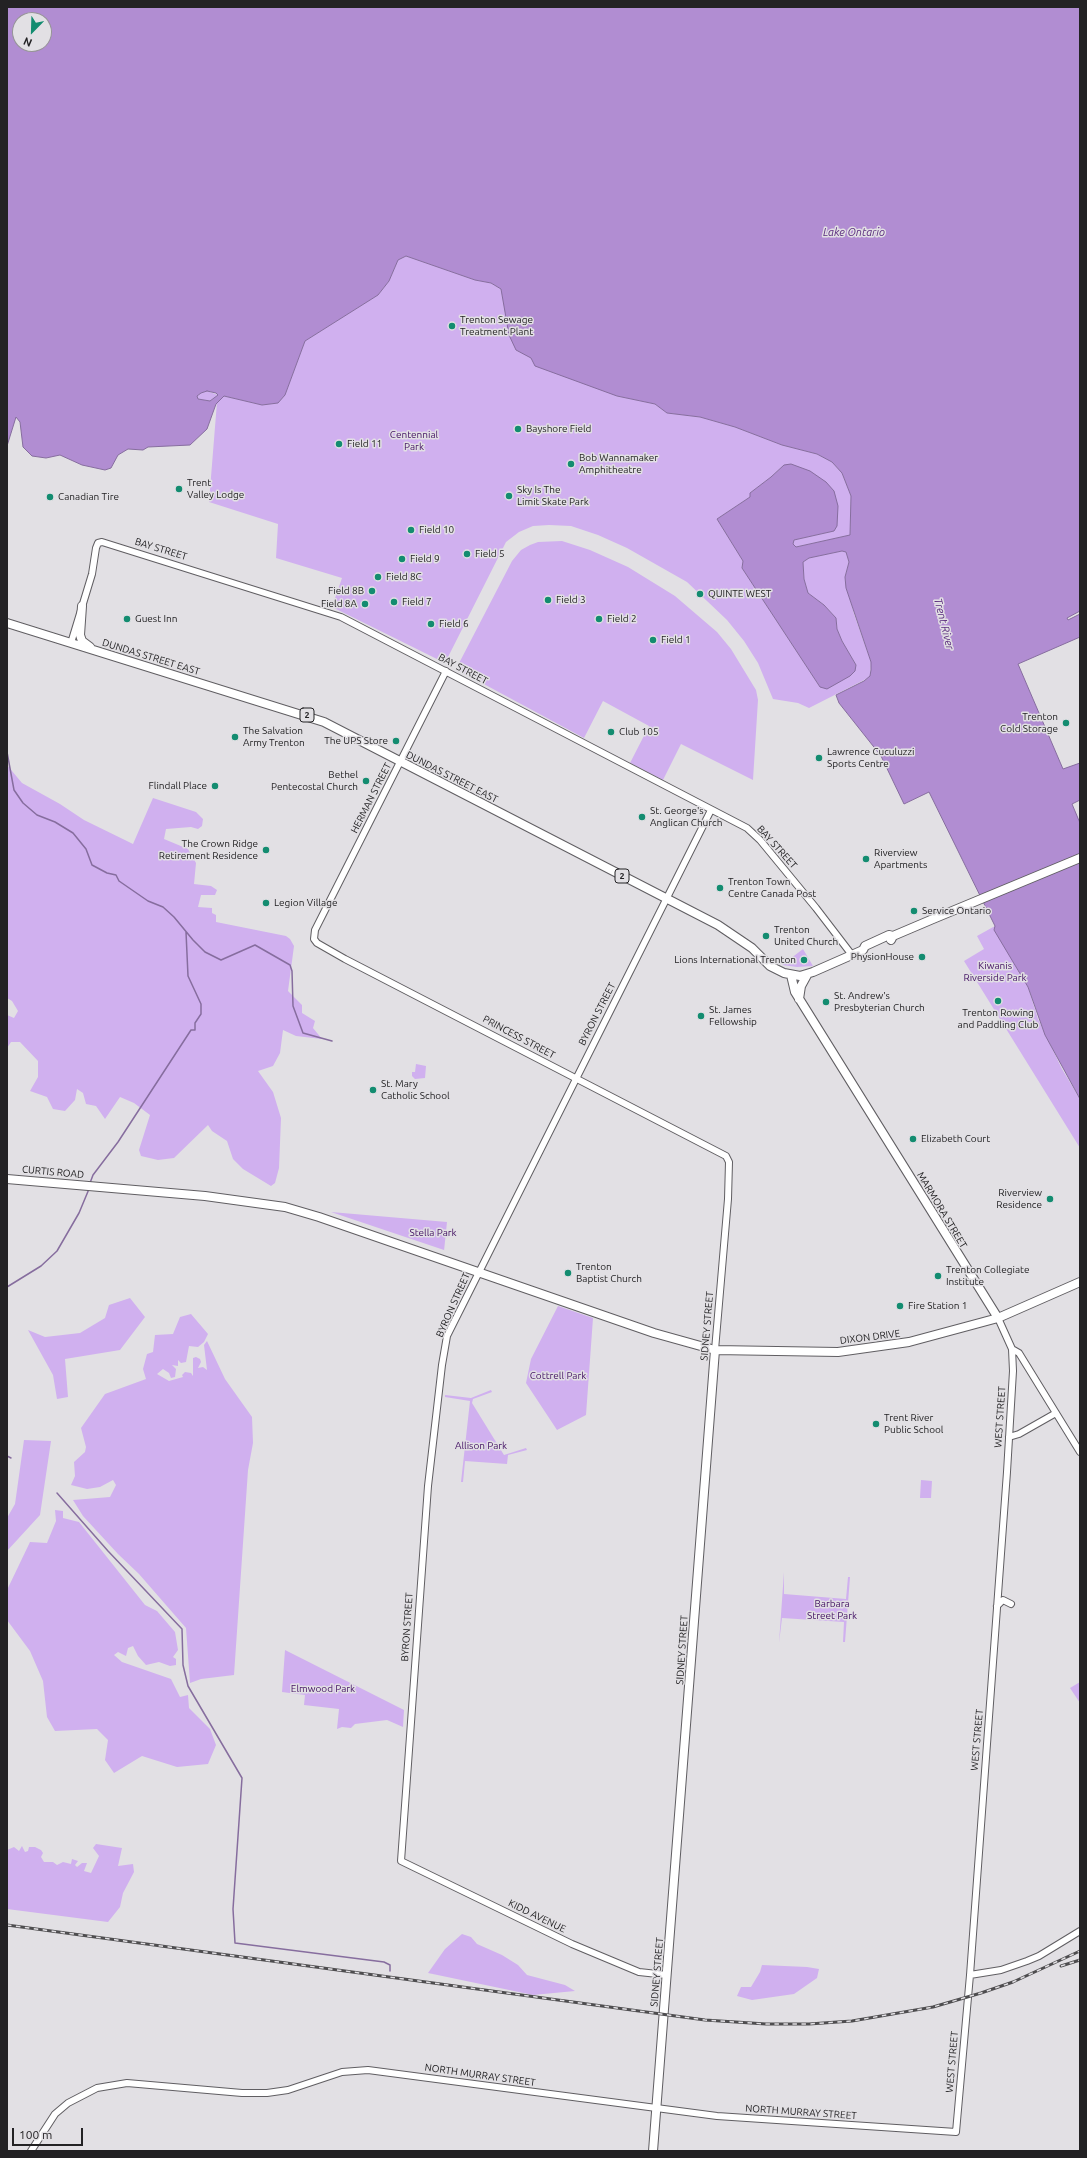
<!DOCTYPE html>
<style>
body{margin:0}
#map{position:relative;width:1087px;height:2158px;overflow:hidden;background:#e2e0e4;font-family:Ubuntu,sans-serif}
canvas{display:block}
.frame{position:absolute;inset:0;border:8px solid #232224;pointer-events:none}
.north{position:absolute;left:12px;top:12px;width:40px;height:40px;box-sizing:border-box;background:#e2e0e4;border:1px solid #969497;border-radius:50%;rotate:203deg;font-size:11px;font-weight:700;line-height:16px;text-align:center;color:#232224}
.north::after{content:'';display:block;margin:auto;width:14px;height:18px;background:#138c70;clip-path:polygon(50% 0,100% 100%,50% 72%,0 100%)}
.scale{position:absolute;left:12px;top:2128px;width:71px;height:18px;box-sizing:border-box;border:2px solid #232224;border-top:0;padding-left:5px;font-size:12px;line-height:14px;white-space:nowrap;color:#232224;-webkit-text-stroke:3px #e2e0e4;paint-order:stroke}
</style>
<div id="map">
<canvas width="1087" height="2158"></canvas>
<div class="frame"></div>
<div class="north">N</div>
<div class="scale">100 m</div>
</div>
<script>
const g = document.querySelector('canvas').getContext('2d');
g.lineJoin = 'round';
function fillPath(path, color) { g.fillStyle = color; g.fill(path, 'evenodd'); }
const toPath = rows => new Path2D(rows.map(r => 'M' + r).join(''));
function trace(path, color, width, dash) { g.strokeStyle = color; g.lineWidth = width; g.lineCap = dash ? 'butt' : 'round'; g.setLineDash(dash || []); g.stroke(path); }
function write(font, color, halo, rows, align = 'center') {
  g.font = font + ' Ubuntu,sans-serif'; g.lineWidth = 3; g.setLineDash([]); g.textBaseline = 'middle'; g.strokeStyle = halo; g.fillStyle = color; for (const [text, x, y, turn = 0] of rows) {
    g.save(); g.translate(x, y); g.rotate((+turn || 0) * Math.PI / 180); g.textAlign = isNaN(turn) ? turn : align; if (halo) g.strokeText(text, 0, 0); g.fillText(text, 0, 0); g.restore();
  }
}
const green = toPath([
 [406,256,475,280,491,283,501,289,506,309,617,396,655,404,667,413,700,417,735,427,782,445,817,454,832,462,842,473,851,496,850,535,796,547,793,544,794,540,834,531,784,465,771,477,750,493,750,497,717,519,743,561,742,568,820,687,856,665,842,641,837,629,836,618,824,605,808,593,804,579,803,562,809,558,842,551,846,552,849,562,845,577,854,614,871,662,870,677,809,708,798,703,773,699,758,663,744,641,727,620,687,582,627,548,598,535,571,526,549,525,533,526,519,532,506,542,445,663,332,607,342,578,276,558,278,524,209,502,217,402,224,396,262,405,278,403,285,395,305,341,378,295,389,281,398,260],
 [207,391,218,395,210,401,198,399,197,396,201,393],
 [562,541,590,550,628,567,675,596,717,632,731,649,756,690,758,700,753,780,681,744,663,780,630,763,649,726,603,701,584,738,456,669,512,561,521,550,530,545,538,542],
 [7,765,22,783,60,804,84,820,133,844,153,798,196,812,203,819,202,826,198,829,191,827,166,829,164,839,188,849,196,863,194,884,211,886,217,890,215,895,201,895,198,907,212,908,212,913,216,915,216,922,286,936,290,939,294,946,288,991,302,1005,302,1013,315,1021,313,1028,322,1039,296,1036,283,1030,280,1053,273,1066,258,1071,273,1092,281,1118,279,1168,275,1183,271,1186,243,1169,233,1159,227,1141,212,1131,208,1125,174,1158,158,1160,141,1156,139,1150,150,1115,134,1103,120,1097,105,1119,96,1106,86,1104,83,1093,77,1089,75,1100,65,1111,53,1109,47,1097,30,1091,38,1077,38,1061,20,1042,11,1042,7,1048,7,1015,14,1018,18,1011,12,1001,7,998],
 [995,926,1020,975,1028,987,1038,1019,1062,1069,1080,1099,1080,1148,964,961,984,949,977,936],
 [803,949,813,966,797,967,782,965],
 [416,1064,426,1066,425,1078,415,1079,412,1076,412,1072,415,1072],
 [331,1212,447,1222,444,1251,444,1250],
 [130,1298,145,1317,120,1350,65,1359,68,1397,57,1399,53,1375,28,1330,45,1337,80,1333,105,1318,109,1305],
 [558,1306,593,1318,586,1415,557,1430,526,1383,531,1359],
 [191,1314,208,1334,204,1342,198,1347,189,1346,186,1362,181,1363,178,1360,178,1366,172,1365,176,1369,175,1377,171,1378,169,1373,163,1369,157,1374,169,1381,183,1377,182,1375,185,1372,191,1373,193,1376,193,1358,196,1357,200,1359,201,1362,198,1368,203,1367,207,1370,204,1345,207,1341,225,1379,252,1417,253,1443,248,1470,234,1675,201,1679,190,1683,186,1628,139,1574,118,1554,83,1516,73,1500,110,1497,116,1485,113,1480,100,1487,87,1489,71,1485,75,1476,74,1462,85,1452,86,1447,81,1428,105,1394,146,1379,143,1369,147,1354,153,1352,155,1335,173,1334,180,1317],
 [491,1390,492,1392,473,1399,472,1403,504,1455,526,1448,527,1450,508,1455,507,1464,465,1461,463,1482,461,1482,470,1401,445,1397,445,1395,471,1398],
 [24,1440,51,1441,40,1515,7,1551,7,1518,15,1504],
 [921,1480,932,1481,931,1498,920,1498],
 [55,1510,63,1511,63,1518,79,1522,145,1605,157,1611,175,1632,178,1650,173,1657,176,1659,176,1665,170,1666,159,1662,146,1665,138,1656,133,1646,128,1648,126,1656,118,1652,114,1655,122,1662,171,1679,180,1697,188,1695,189,1708,210,1729,216,1745,208,1764,177,1767,142,1756,114,1773,105,1760,108,1740,97,1729,55,1731,47,1717,43,1681,30,1651,7,1620,7,1590,30,1542,47,1543,56,1521],
 [784,1572,784,1594,846,1599,848,1577,850,1577,845,1642,843,1642,844,1622,782,1618,779,1643],
 [285,1650,404,1710,403,1727,387,1720,355,1724,351,1728,342,1727,337,1729,339,1709,304,1705,305,1695,282,1692],
 [1080,1682,1080,1703,1070,1688],
 [96,1844,122,1848,118,1866,133,1864,134,1872,123,1893,120,1907,108,1922,7,1909,7,1850,14,1847,19,1851,22,1846,25,1852,28,1851,29,1847,35,1847,41,1850,43,1853,41,1857,44,1862,53,1862,57,1865,63,1862,71,1864,72,1859,78,1861,75,1865,77,1867,82,1863,87,1863,84,1871,91,1873,99,1856,93,1848],
 [462,1934,471,1937,477,1944,502,1955,518,1965,527,1975,565,1985,575,1991,533,1995,428,1973,445,1949],
 [762,1965,807,1967,819,1969,817,1978,794,1994,752,2000,737,1996,741,1987,751,1987,760,1972]
]);
const water = toPath([
 [7,7,1080,7,1080,611,1067,618,1068,620,1080,614,1080,637,1018,664,1063,769,1080,763,1080,800,1072,804,1080,823,1080,1099,1045,1035,1028,987,994,930,995,926,929,792,904,804,881,756,839,703,836,695,864,681,870,676,871,670,871,662,846,588,845,577,849,562,846,552,842,551,809,558,803,562,804,579,808,593,824,605,836,618,837,629,842,641,856,665,855,671,850,676,827,689,820,687,742,568,743,561,717,519,750,497,750,493,771,477,784,465,791,464,810,471,826,482,834,491,838,506,837,526,834,531,794,540,793,544,796,547,850,535,851,496,842,473,832,462,817,454,782,445,735,427,700,417,667,413,655,404,617,396,535,366,531,358,516,350,509,335,501,289,491,283,475,280,406,256,398,260,389,281,378,295,305,341,285,395,278,403,262,405,224,396,216,404,207,429,190,445,148,447,143,450,128,449,118,455,111,468,105,470,82,465,60,455,46,458,32,456,23,447,20,422,16,417,7,446,7,7],
 [20,20,44,20,44,44,20,44,20,20],
 [207,391,216,393,218,395,210,401,198,399,197,396,201,393,207,391]
]);
const stream = toPath([
 [7,752,14,790,23,803,37,815,55,822,73,833,86,849,92,865,107,873,116,875,119,881,148,901,163,907,174,917,193,940,205,952,221,960,255,945,290,965,292,971,293,1006,303,1033,332,1041],
 [90,1183,93,1175,118,1142,191,1030,195,1030,195,1023,201,1014,201,1004,188,976,186,932],
 [7,1287,41,1266,57,1251,79,1213,89,1189],
 [7,1456,11,1458],
 [57,1493,108,1551,182,1629,183,1665,188,1686,242,1778,233,1909,235,1943,384,1962,390,1965,390,1971]
]);
const minor = toPath([
 [71,643,92,574,96,548,98,543,102,542,341,617,747,828,760,840,816,908,852,955],
 [446,671,315,930,314,939,317,943,345,959,726,1156,729,1162,728,1199,715,1350],
 [998,1318,1012,1349,1019,1353,1080,1452],
 [1009,1437,1019,1434,1056,1413],
 [997,1606,1003,1600,1011,1604],
 [667,1975,639,1972,572,1944,401,1861,428,1486,442,1365,447,1336,711,810],
 [970,1975,1001,1970,1027,1961,1039,1956,1080,1931],
 [31,2151,55,2114,68,2103,97,2088,127,2083,242,2093,267,2093,288,2090,342,2072,368,2070,717,2116,956,2132,970,1975,1007,1472,1013,1371,1012,1349]
]);
const major = toPath([
 [82,606,80,635,82,641,90,647],
 [7,623,324,722,718,925,752,948,770,966,784,973,800,976,813,972,863,950,865,946,889,935,893,936],
 [891,940,893,936,933,919,1080,858],
 [791,975,795,992,998,1318],
 [799,999,801,986,807,975],
 [7,1179,205,1196,285,1207,319,1217,654,1333,715,1350,838,1352,909,1342,998,1318,1080,1282],
 [653,2151,715,1350]
]);
const rail = toPath([
 [7,1925,705,2020,766,2024,809,2024,852,2021,933,2007,981,1993,1013,1982,1080,1951],
 [1061,1966,1080,1960]
]);
const markers = [
 [452,326,4,"#138c70"],
 [518,429,4,"#138c70"],
 [339,444,4,"#138c70"],
 [571,464,4,"#138c70"],
 [179,489,4,"#138c70"],
 [509,496,4,"#138c70"],
 [50,497,4,"#138c70"],
 [411,530,4,"#138c70"],
 [467,554,4,"#138c70"],
 [402,559,4,"#138c70"],
 [378,577,4,"#138c70"],
 [372,591,4,"#138c70"],
 [700,594,4,"#138c70"],
 [548,600,4,"#138c70"],
 [394,602,4,"#138c70"],
 [365,604,4,"#138c70"],
 [127,619,4,"#138c70"],
 [599,619,4,"#138c70"],
 [431,624,4,"#138c70"],
 [653,640,4,"#138c70"],
 [1066,723,4,"#138c70"],
 [611,732,4,"#138c70"],
 [235,737,4,"#138c70"],
 [396,741,4,"#138c70"],
 [819,758,4,"#138c70"],
 [366,781,4,"#138c70"],
 [215,786,4,"#138c70"],
 [642,817,4,"#138c70"],
 [266,850,4,"#138c70"],
 [866,859,4,"#138c70"],
 [720,888,4,"#138c70"],
 [266,903,4,"#138c70"],
 [914,911,4,"#138c70"],
 [766,936,4,"#138c70"],
 [922,957,4,"#138c70"],
 [804,960,4,"#138c70"],
 [998,1001,4,"#138c70"],
 [826,1002,4,"#138c70"],
 [701,1016,4,"#138c70"],
 [373,1090,4,"#138c70"],
 [913,1139,4,"#138c70"],
 [1050,1199,4,"#138c70"],
 [568,1273,4,"#138c70"],
 [938,1276,4,"#138c70"],
 [900,1306,4,"#138c70"],
 [876,1424,4,"#138c70"]
];
const shields = [
 [307,715,14],
 [622,876,14]
];
const shieldNames = [
 ["2",307,715],
 ["2",622,876]
];
const poiNames = [
 ["Trenton Sewage",460,320],
 ["Treatment Plant",460,332],
 ["Bayshore Field",526,429],
 ["Field 11",347,444],
 ["Bob Wannamaker",579,458],
 ["Amphitheatre",579,470],
 ["Trent",187,483],
 ["Valley Lodge",187,495],
 ["Sky Is The",517,490],
 ["Limit Skate Park",517,502],
 ["Canadian Tire",58,497],
 ["Field 10",419,530],
 ["Field 5",475,554],
 ["Field 9",410,559],
 ["Field 8C",386,577],
 ["Field 8B",364,591,"right"],
 ["QUINTE WEST",708,594],
 ["Field 3",556,600],
 ["Field 7",402,602],
 ["Field 8A",357,604,"right"],
 ["Guest Inn",135,619],
 ["Field 2",607,619],
 ["Field 6",439,624],
 ["Field 1",661,640],
 ["Trenton",1058,717,"right"],
 ["Cold Storage",1058,729,"right"],
 ["The Salvation",243,731],
 ["Army Trenton",243,743],
 ["Club 105",619,732],
 ["The UPS Store",388,741,"right"],
 ["Lawrence Cuculuzzi",827,752],
 ["Sports Centre",827,764],
 ["Bethel",358,775,"right"],
 ["Pentecostal Church",358,787,"right"],
 ["Flindall Place",207,786,"right"],
 ["St. George's",650,811],
 ["Anglican Church",650,823],
 ["The Crown Ridge",258,844,"right"],
 ["Retirement Residence",258,856,"right"],
 ["Riverview",874,853],
 ["Apartments",874,865],
 ["Trenton Town",728,882],
 ["Centre Canada Post",728,894],
 ["Legion Village",274,903],
 ["Service Ontario",922,911],
 ["Trenton",774,930],
 ["United Church",774,942],
 ["PhysionHouse",914,957,"right"],
 ["Lions International Trenton",796,960,"right"],
 ["St. Andrew's",834,996],
 ["Presbyterian Church",834,1008],
 ["St. James",709,1010],
 ["Fellowship",709,1022],
 ["Trenton Rowing",998,1013,"center"],
 ["and Paddling Club",998,1025,"center"],
 ["St. Mary",381,1084],
 ["Catholic School",381,1096],
 ["Elizabeth Court",921,1139],
 ["Riverview",1042,1193,"right"],
 ["Residence",1042,1205,"right"],
 ["Trenton",576,1267],
 ["Baptist Church",576,1279],
 ["Trenton Collegiate",946,1270],
 ["Institute",946,1282],
 ["Fire Station 1",908,1306],
 ["Trent River",884,1418],
 ["Public School",884,1430]
];
const parkNames = [
 ["Centennial",414,435],
 ["Park",414,447],
 ["Kiwanis",995,966],
 ["Riverside Park",995,978],
 ["Stella Park",433,1233],
 ["Cottrell Park",558,1376],
 ["Allison Park",481,1446],
 ["Barbara",832,1604],
 ["Street Park",832,1616],
 ["Elmwood Park",323,1689]
];
const streetNames = [
 ["BAY STREET",161,549,17],
 ["DUNDAS STREET EAST",151,657,17],
 ["BAY STREET",463,669,28],
 ["DUNDAS STREET EAST",452,777,27],
 ["HERMAN STREET",371,798,-63],
 ["BAY STREET",777,847,48],
 ["BYRON STREET",597,1014,-63],
 ["PRINCESS STREET",519,1037,28],
 ["CURTIS ROAD",53,1172,5],
 ["MARMORA STREET",942,1210,59],
 ["BYRON STREET",453,1305,-66],
 ["SIDNEY STREET",707,1326,-85],
 ["DIXON DRIVE",870,1337,-7],
 ["WEST STREET",1000,1417,-86],
 ["BYRON STREET",407,1627,-86],
 ["SIDNEY STREET",682,1650,-86],
 ["WEST STREET",977,1740,-85],
 ["KIDD AVENUE",537,1916,26],
 ["SIDNEY STREET",657,1972,-85],
 ["WEST STREET",952,2062,-85],
 ["NORTH MURRAY STREET",480,2075,8],
 ["NORTH MURRAY STREET",801,2112,4]
];
const waterNames = [
 ["Lake Ontario",854,232],
 ["Trent River",944,624,76]
];
fillPath(green, '#d0b0ef');
fillPath(water, '#b18dd2');
trace(water, '#866d9e', 1);
trace(stream, '#866d9e', 1.5);
trace(minor, '#605e62', 8);
trace(major, '#605e62', 10);
trace(minor, '#fff', 6);
trace(major, '#fff', 8);
trace(rail, '#4e4d4f', 3);
trace(rail, '#e2e0e4', 1.5, [4.5]);
for (const [x, y, r, color] of markers) { const dot = new Path2D(); dot.arc(x, y, r, 0, 2 * Math.PI); g.fillStyle = color; g.fill(dot); trace(dot, '#e2e0e4', 1.5); }
for (const [x, y, w] of shields) { const box = new Path2D(); box.roundRect(x - w / 2, y - 7, w, 14, 3); g.fillStyle = '#e2e0e4'; g.fill(box); trace(box, '#232224', 1); }
write('bold 9px', '#232224', null, shieldNames);
write('10px', '#232224', '#e2e0e4', poiNames, 'left');
write('10px', '#421062', '#e2e0e4', parkNames);
write('10px', '#232224', '#e2e0e4', streetNames);
write('italic 11px', '#5a2c7d', '#e2e0e4', waterNames);
</script>
